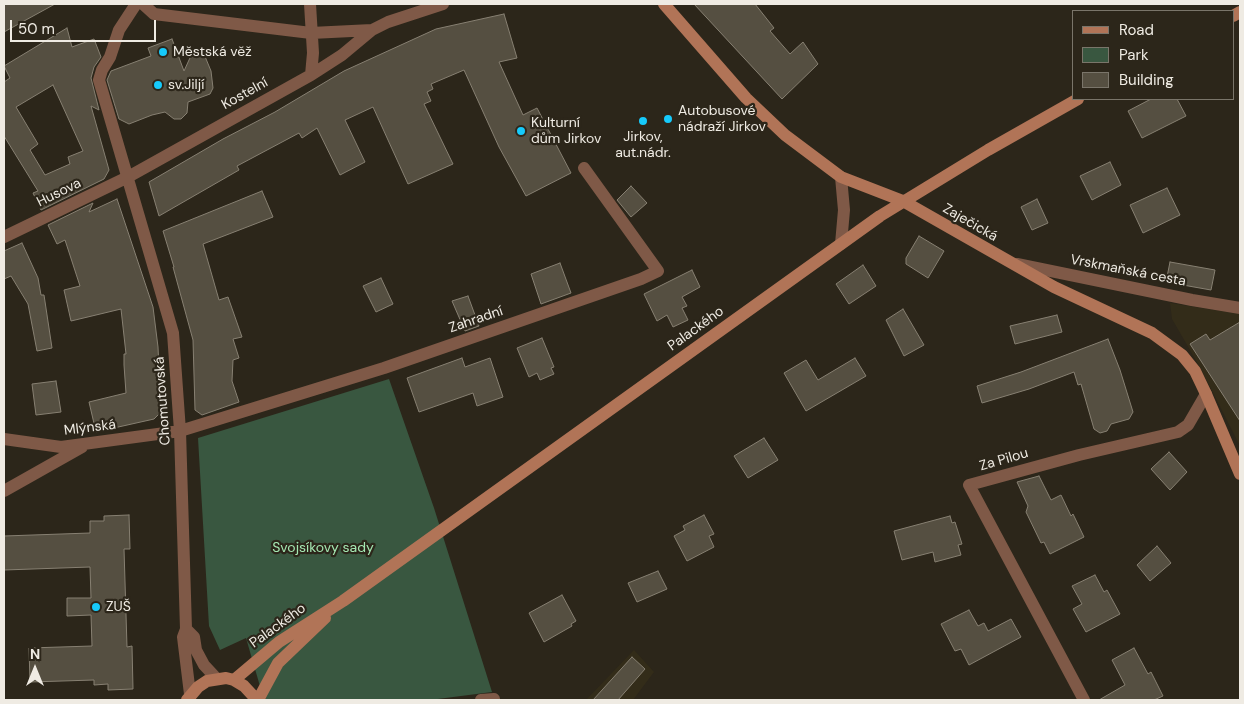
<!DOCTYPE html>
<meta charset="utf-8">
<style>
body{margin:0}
#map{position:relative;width:1244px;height:704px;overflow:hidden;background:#2c261a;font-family:"DM Sans",sans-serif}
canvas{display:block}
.frame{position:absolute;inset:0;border:5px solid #efebe3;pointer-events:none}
.legend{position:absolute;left:1072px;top:10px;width:162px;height:90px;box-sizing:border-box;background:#2c261a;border:1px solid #7a756a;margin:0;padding:6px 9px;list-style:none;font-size:15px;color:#efebe3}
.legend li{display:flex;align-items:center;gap:10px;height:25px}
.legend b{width:25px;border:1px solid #7a756a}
.north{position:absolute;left:10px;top:644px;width:50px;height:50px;-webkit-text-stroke:4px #2c261a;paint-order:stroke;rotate:0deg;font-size:14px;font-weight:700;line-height:20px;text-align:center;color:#efebe3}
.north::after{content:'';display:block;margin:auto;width:18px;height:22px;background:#efebe3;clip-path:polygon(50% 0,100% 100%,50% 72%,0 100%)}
.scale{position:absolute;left:10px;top:20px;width:146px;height:22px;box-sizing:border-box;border:2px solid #efebe3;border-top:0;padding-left:6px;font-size:15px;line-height:18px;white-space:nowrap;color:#efebe3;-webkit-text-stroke:4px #2c261a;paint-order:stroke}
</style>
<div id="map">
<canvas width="1244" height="704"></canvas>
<div class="frame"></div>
<ul class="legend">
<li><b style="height:6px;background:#b17457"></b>Road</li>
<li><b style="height:14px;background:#395740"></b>Park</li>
<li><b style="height:14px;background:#554f41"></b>Building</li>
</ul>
<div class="north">N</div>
<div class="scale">50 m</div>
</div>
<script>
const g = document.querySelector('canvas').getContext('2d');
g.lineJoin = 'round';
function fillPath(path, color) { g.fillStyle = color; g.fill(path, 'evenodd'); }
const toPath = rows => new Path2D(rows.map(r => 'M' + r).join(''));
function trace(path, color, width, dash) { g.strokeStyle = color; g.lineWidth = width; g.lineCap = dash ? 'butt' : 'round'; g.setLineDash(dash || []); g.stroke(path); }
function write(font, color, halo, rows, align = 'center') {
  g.font = font + ' "DM Sans",sans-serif'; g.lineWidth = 4.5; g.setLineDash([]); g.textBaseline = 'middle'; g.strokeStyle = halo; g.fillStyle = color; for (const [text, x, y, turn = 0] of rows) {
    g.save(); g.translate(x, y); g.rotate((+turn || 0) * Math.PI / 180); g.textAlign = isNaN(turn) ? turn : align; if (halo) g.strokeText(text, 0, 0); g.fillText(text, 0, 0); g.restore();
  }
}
const built = toPath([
 [1170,303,1240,314,1240,446,1201,369,1172,319],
 [634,650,654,672,633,700,586,700]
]);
const green = toPath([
 [389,379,434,508,492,692,430,700,264,700,246,638,220,650,209,626,198,438]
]);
const building = toPath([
 [4,4,55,4,4,32,4,4],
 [694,4,755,4,774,28,770,31,790,54,803,42,818,64,782,99,694,4],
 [504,14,517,58,499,62,523,115,537,108,571,173,526,196,499,147,464,70,431,84,433,89,427,92,431,101,424,104,453,164,408,184,373,107,345,120,365,162,340,175,317,128,302,138,299,133,237,166,239,170,159,216,149,182,223,139,275,112,344,71,436,29,504,14],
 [67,28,72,47,94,39,101,57,94,67,91,78,99,110,91,106,109,170,104,179,41,210,33,193,38,191,4,136,4,82,10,78,4,66,67,28],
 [53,85,83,151,68,157,70,164,45,175,30,150,38,144,16,107,53,85],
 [172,39,184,71,194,49,204,54,211,71,213,88,210,94,188,102,187,113,181,119,174,119,165,112,152,115,129,124,119,119,107,80,111,71,151,56,148,48,172,39],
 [1151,99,1177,99,1186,116,1142,138,1128,111,1151,99],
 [1110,162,1121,185,1092,200,1080,176,1110,162],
 [631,186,647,203,631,217,617,200,631,186],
 [1167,188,1180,215,1143,233,1130,205,1167,188],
 [262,191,273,217,203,244,219,300,228,297,242,337,233,339,239,358,233,360,232,381,239,402,202,415,195,410,193,340,173,267,174,267,163,231,262,191],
 [117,199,153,307,158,347,161,412,154,419,96,432,89,402,126,393,124,365,124,354,126,354,121,309,71,321,64,290,80,286,65,240,57,244,48,225,93,203,89,212,117,199],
 [1037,199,1048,223,1032,230,1021,207,1037,199],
 [919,236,944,251,928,278,906,264,906,258,919,236],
 [22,243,38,278,41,295,44,295,52,348,37,351,28,304,11,276,4,279,4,251,22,243],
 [1170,262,1215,270,1211,290,1166,282,1170,262],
 [560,263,571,293,541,304,531,274,560,263],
 [863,265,876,286,849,304,836,284,863,265],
 [692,270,700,287,682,297,687,306,682,308,688,320,673,327,667,315,657,321,644,294,692,270],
 [381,278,393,304,376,312,363,286,381,278],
 [468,296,479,326,465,331,452,301,468,296],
 [903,309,924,345,904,356,886,320,903,309],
 [1057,315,1062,332,1015,344,1010,326,1057,315],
 [1240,322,1240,421,1190,344,1206,334,1210,340,1240,322],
 [542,338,554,367,551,368,554,374,540,380,537,373,529,377,517,348,542,338],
 [1108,339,1120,370,1133,412,1129,419,1111,424,1107,431,1100,433,1094,429,1081,384,1078,385,1074,372,1029,389,982,403,977,386,1021,372,1108,339],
 [462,358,465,367,490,358,503,397,477,406,473,393,419,412,407,378,462,358],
 [855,358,866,376,806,411,784,373,806,360,818,380,855,358],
 [56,381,61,412,36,415,32,384,56,381],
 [764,438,778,460,748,478,734,456,764,438],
 [1169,452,1187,472,1170,490,1151,469,1169,452],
 [1039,476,1051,500,1061,495,1071,516,1073,514,1084,537,1050,554,1044,542,1041,543,1026,512,1028,506,1017,482,1039,476],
 [129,515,130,549,124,549,127,647,132,646,133,689,108,690,108,684,94,685,94,680,30,682,29,648,92,646,91,615,67,616,67,598,91,598,90,567,4,570,4,536,90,533,90,521,104,521,104,516,129,515],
 [704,515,714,534,709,536,714,547,687,561,674,536,685,530,683,526,704,515],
 [950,516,952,523,955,522,962,544,958,545,961,555,935,562,933,552,902,560,894,531,950,516],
 [1157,546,1171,563,1150,581,1137,565,1157,546],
 [658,571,667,589,637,602,628,583,658,571],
 [1095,575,1104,592,1107,590,1120,614,1086,632,1073,609,1082,604,1072,586,1095,575],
 [562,595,576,621,571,624,572,626,544,642,529,613,562,595],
 [969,610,978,626,984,623,988,631,1011,619,1021,637,969,665,961,649,955,651,941,624,969,610],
 [1134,648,1148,674,1151,672,1163,696,1154,700,1099,700,1125,685,1112,660,1134,648],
 [632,657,645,669,618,700,593,700,632,657]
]);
const street = toPath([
 [136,4,119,30,110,57,102,70,99,80,173,333,180,431,186,629,183,637,190,694],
 [143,4,154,14,311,33,372,30],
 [310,4,313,53,311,75],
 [4,237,128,177,311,75,342,55,372,30,388,22,443,4],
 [841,244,844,210,841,177],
 [1017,264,1192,300,1240,308],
 [4,439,61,447,180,431,384,368,641,279,658,271,584,168],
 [4,491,82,447],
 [186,629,194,637,196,650,204,665,217,679],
 [481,700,494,699],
 [1084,700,969,485,1079,455,1178,432,1188,425,1206,394]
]);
const secondary = toPath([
 [664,4,746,98,785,135,841,177,903,201,1054,287,1152,333,1182,355,1195,371,1206,394,1240,474],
 [1233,16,1240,12],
 [234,680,279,642,343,601,880,216,988,150,1078,99],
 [187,700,198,687,207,681,226,678,234,680,244,686,257,700],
 [258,700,278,663,325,618]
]);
const markers = [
 [163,52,5,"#16cafb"],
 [158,85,5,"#16cafb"],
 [668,119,5,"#16cafb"],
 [643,121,5,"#16cafb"],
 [521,131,5,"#16cafb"],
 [96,607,5,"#16cafb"]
];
const poiNames = [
 ["Městská věž",173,52],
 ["sv.Jiljí",168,85],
 ["Autobusové",678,111],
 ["nádraží Jirkov",678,127],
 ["Kulturní",531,123],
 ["dům Jirkov",531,139],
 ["Jirkov,",643,137,"center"],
 ["aut.nádr.",643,153,"center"],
 ["ZUŠ",106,607]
];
const streetNames = [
 ["Kostelní",245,94,-29],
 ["Husova",59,193,-26],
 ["Zaječická",970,223,30],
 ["Vrskmaňská cesta",1128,271,11],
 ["Zahradní",476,320,-19],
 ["Palackého",696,329,-36],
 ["Chomutovská",163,401,-94],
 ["Mlýnská",90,428,-7],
 ["Za Pilou",1004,460,-16],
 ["Palackého",278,626,-36]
];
const parkNames = [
 ["Svojsíkovy sady",323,548]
];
fillPath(built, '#332c19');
fillPath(green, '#395740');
fillPath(building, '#554f41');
trace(building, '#878072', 1);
trace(street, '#7f5947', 12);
trace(secondary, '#b17457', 12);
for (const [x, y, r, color] of markers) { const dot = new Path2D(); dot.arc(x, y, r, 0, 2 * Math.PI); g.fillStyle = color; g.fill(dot); trace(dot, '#2c261a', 2); }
write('14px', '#efebe3', '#2c261a', poiNames, 'left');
write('14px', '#efebe3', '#2c261a', streetNames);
write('14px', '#a5e8b3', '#2c261a', parkNames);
</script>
